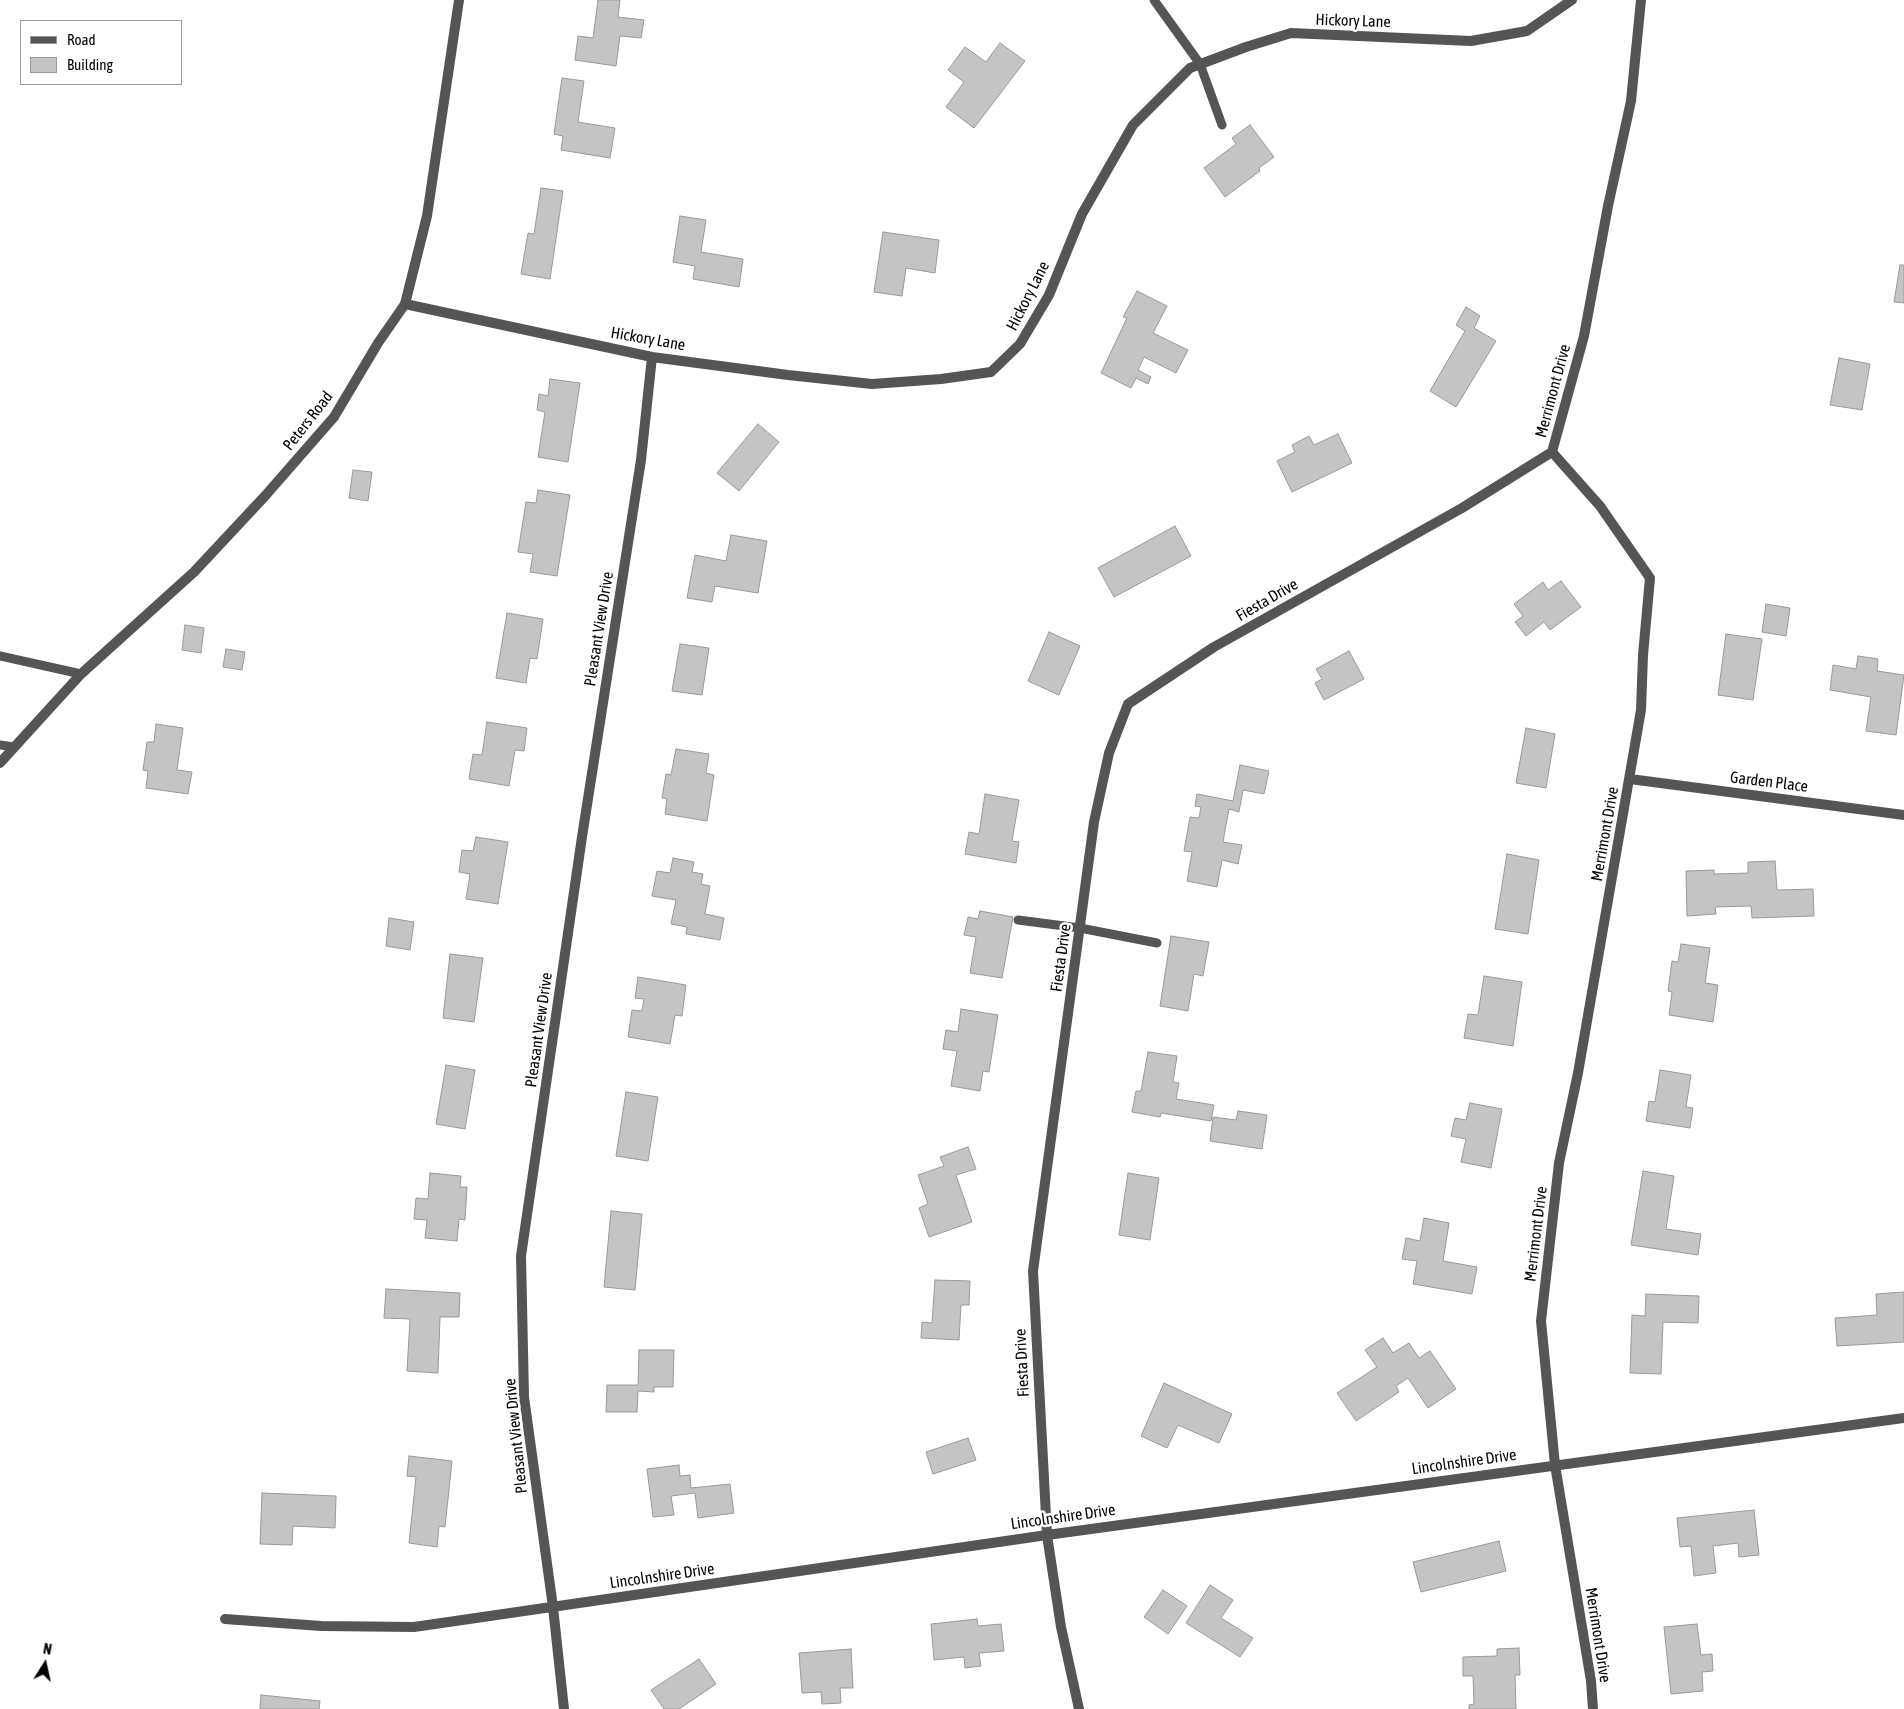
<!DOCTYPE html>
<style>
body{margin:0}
#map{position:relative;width:1904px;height:1709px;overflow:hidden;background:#fff;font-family:"Asap Condensed",sans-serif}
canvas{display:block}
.legend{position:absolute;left:20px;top:20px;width:162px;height:65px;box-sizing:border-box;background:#fff;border:1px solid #999;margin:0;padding:6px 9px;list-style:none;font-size:15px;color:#000}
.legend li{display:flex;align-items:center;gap:10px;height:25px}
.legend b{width:25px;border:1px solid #999}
.north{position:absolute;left:20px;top:1639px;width:50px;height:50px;-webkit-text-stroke:4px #fff;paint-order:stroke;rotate:10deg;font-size:14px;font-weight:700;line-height:20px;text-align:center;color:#000}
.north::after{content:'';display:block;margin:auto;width:18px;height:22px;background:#000;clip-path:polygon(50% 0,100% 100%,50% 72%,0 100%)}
</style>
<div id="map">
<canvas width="1904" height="1709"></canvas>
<ul class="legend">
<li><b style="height:6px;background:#555"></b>Road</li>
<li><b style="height:14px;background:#c4c4c4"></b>Building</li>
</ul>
<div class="north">N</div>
</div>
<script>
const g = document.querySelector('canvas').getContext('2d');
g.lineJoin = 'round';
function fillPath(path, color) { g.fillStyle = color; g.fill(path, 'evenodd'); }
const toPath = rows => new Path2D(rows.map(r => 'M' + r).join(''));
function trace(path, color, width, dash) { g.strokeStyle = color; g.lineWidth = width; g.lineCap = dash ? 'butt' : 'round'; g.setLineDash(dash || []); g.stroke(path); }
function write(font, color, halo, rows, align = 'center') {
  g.font = font + ' "Asap Condensed",sans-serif'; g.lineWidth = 5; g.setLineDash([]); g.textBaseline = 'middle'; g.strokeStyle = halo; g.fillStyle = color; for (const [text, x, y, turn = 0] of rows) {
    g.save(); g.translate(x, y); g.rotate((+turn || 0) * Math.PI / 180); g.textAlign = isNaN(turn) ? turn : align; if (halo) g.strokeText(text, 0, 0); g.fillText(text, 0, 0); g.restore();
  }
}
const building = toPath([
 [598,0,620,0,618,17,644,20,641,38,620,36,616,66,575,60,578,36,593,38,598,0],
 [1000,43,1025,61,974,128,946,107,964,82,948,70,965,47,986,62,1000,43],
 [562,78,584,81,578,122,615,128,610,158,561,150,563,136,554,134,562,78],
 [1250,125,1274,157,1259,168,1260,171,1225,197,1204,168,1236,144,1232,138,1250,125],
 [541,188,563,191,550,279,521,274,528,233,534,234,541,188],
 [680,216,706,220,701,252,743,259,739,287,693,279,695,266,673,262,680,216],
 [883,232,939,240,935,273,906,268,902,296,874,292,883,232],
 [1900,265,1904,265,1904,303,1894,302,1900,265],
 [1137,291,1167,306,1153,333,1188,350,1176,373,1144,357,1138,370,1151,377,1148,384,1136,378,1131,388,1101,373,1127,318,1123,317,1137,291],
 [1466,307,1480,316,1474,328,1496,341,1456,407,1430,391,1465,331,1456,325,1466,307],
 [1839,358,1870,364,1862,410,1830,405,1839,358],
 [550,379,580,383,568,462,538,457,545,412,537,410,539,394,548,396,550,379],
 [758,424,779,442,739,491,717,473,758,424],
 [1338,434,1352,463,1292,492,1277,461,1295,452,1292,445,1309,436,1314,445,1338,434],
 [353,470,372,472,368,501,349,498,353,470],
 [538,490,570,495,557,576,530,572,533,554,518,552,526,502,536,503,538,490],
 [1175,526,1191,556,1114,597,1098,568,1175,526],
 [731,535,767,541,758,593,715,586,712,602,687,598,695,555,726,561,731,535],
 [1561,581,1581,607,1550,630,1544,622,1526,636,1515,622,1523,616,1514,604,1543,582,1548,590,1561,581],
 [1766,604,1790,608,1786,636,1762,632,1766,604],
 [507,613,543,619,537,659,530,658,526,683,496,678,507,613],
 [185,625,204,628,201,653,182,650,185,625],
 [1049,632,1080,646,1059,695,1028,681,1049,632],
 [1726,634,1762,639,1753,700,1718,695,1726,634],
 [680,644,709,648,702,695,672,691,680,644],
 [226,649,245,652,242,670,223,667,226,649],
 [1349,651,1364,679,1324,700,1315,683,1322,679,1316,669,1349,651],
 [1858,656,1878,659,1877,671,1904,675,1896,735,1866,731,1871,697,1830,690,1833,665,1856,669,1858,656],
 [487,722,527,728,524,751,515,750,509,786,469,779,473,754,482,755,487,722],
 [156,724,183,728,177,770,192,772,188,794,146,788,148,771,143,770,147,742,154,742,156,724],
 [1526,728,1555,734,1546,788,1516,783,1526,728],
 [676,749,709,754,706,773,714,775,707,821,665,814,667,799,662,798,666,774,671,775,676,749],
 [1240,765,1269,771,1264,794,1243,790,1239,812,1229,809,1223,842,1242,845,1238,864,1222,860,1217,887,1187,881,1192,852,1184,851,1190,817,1199,818,1201,807,1195,806,1197,794,1233,801,1240,765],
 [985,794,1019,800,1012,841,1019,842,1016,863,965,854,969,832,979,834,985,794],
 [476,837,508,842,498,904,466,899,470,874,459,872,462,850,473,851,476,837],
 [1507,854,1539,860,1528,934,1495,929,1507,854],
 [673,858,694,862,692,872,703,874,701,884,710,886,705,914,724,918,720,940,686,934,687,927,671,924,676,900,652,896,657,871,670,873,673,858],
 [1775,861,1777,890,1813,889,1814,916,1752,918,1751,906,1715,907,1716,914,1687,916,1686,871,1714,870,1714,874,1748,873,1748,862,1775,861],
 [980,911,1013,917,1002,978,970,973,976,937,964,935,968,917,978,919,980,911],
 [389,918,414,922,410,950,386,946,389,918],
 [1171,936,1209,942,1203,976,1194,974,1188,1011,1160,1006,1171,936],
 [1681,944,1710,948,1705,983,1718,985,1713,1022,1669,1015,1672,992,1668,991,1672,961,1678,962,1681,944],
 [450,954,483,958,474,1022,443,1018,450,954],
 [1484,976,1522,982,1513,1046,1464,1038,1468,1014,1478,1015,1484,976],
 [638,977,686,985,682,1016,675,1015,670,1044,628,1037,632,1010,642,1011,644,999,635,998,638,977],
 [961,1009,998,1015,989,1072,983,1071,980,1091,951,1086,957,1051,943,1049,946,1030,958,1032,961,1009],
 [1148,1052,1177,1056,1173,1082,1179,1083,1176,1099,1214,1105,1211,1121,1161,1113,1160,1117,1132,1112,1136,1091,1141,1091,1148,1052],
 [446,1065,475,1070,465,1129,436,1124,446,1065],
 [1660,1070,1691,1075,1686,1107,1693,1108,1690,1128,1646,1121,1649,1101,1655,1102,1660,1070],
 [626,1092,658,1097,648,1161,616,1156,626,1092],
 [1470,1103,1502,1109,1491,1168,1461,1162,1466,1139,1451,1136,1455,1118,1466,1120,1470,1103],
 [1238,1111,1267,1115,1262,1149,1210,1141,1213,1117,1236,1120,1238,1111],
 [968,1147,976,1169,956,1175,972,1222,929,1237,919,1208,928,1204,918,1175,944,1166,940,1157,968,1147],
 [1643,1171,1674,1176,1666,1229,1701,1234,1698,1255,1631,1245,1643,1171],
 [430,1173,461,1176,460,1187,467,1187,465,1220,459,1219,457,1241,425,1238,427,1220,414,1219,416,1198,428,1199,430,1173],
 [1128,1173,1159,1178,1150,1240,1119,1235,1128,1173],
 [611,1211,642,1214,635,1290,604,1287,611,1211],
 [1424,1218,1449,1223,1443,1261,1477,1267,1472,1294,1413,1284,1417,1261,1402,1259,1406,1238,1420,1241,1424,1218],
 [935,1280,970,1281,969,1305,961,1305,959,1340,921,1338,922,1322,932,1323,935,1280],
 [386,1289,460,1293,459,1317,440,1317,438,1373,407,1371,410,1319,384,1318,386,1289],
 [1904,1292,1904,1342,1837,1346,1835,1318,1877,1315,1876,1294,1904,1292],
 [1646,1294,1699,1296,1698,1323,1663,1322,1661,1374,1630,1373,1632,1315,1645,1316,1646,1294],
 [1383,1338,1393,1353,1409,1343,1419,1358,1430,1351,1456,1389,1428,1408,1408,1378,1396,1386,1399,1392,1356,1421,1337,1393,1377,1367,1365,1350,1383,1338],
 [639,1350,674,1350,673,1387,654,1387,654,1392,638,1391,637,1412,606,1412,607,1385,638,1385,639,1350],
 [1164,1383,1232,1414,1219,1443,1178,1425,1167,1448,1141,1436,1164,1383],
 [968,1438,976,1460,933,1474,926,1452,968,1438],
 [409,1456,452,1461,445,1527,439,1526,437,1547,409,1543,416,1477,407,1476,409,1456],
 [679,1465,680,1476,690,1475,691,1488,730,1484,734,1513,698,1518,695,1493,671,1496,674,1515,653,1517,647,1469,679,1465],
 [262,1493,336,1496,335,1528,293,1526,292,1545,260,1544,262,1493],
 [1754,1510,1759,1555,1739,1557,1738,1543,1713,1546,1716,1573,1694,1576,1691,1546,1680,1547,1677,1518,1754,1510],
 [1499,1541,1506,1571,1421,1592,1413,1562,1499,1541],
 [1210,1585,1233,1600,1221,1618,1253,1638,1240,1657,1186,1623,1210,1585],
 [1163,1590,1187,1606,1168,1634,1144,1617,1163,1590],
 [977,1619,978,1626,1001,1624,1004,1651,979,1653,981,1666,965,1668,964,1657,934,1660,931,1624,977,1619],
 [1697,1624,1701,1655,1712,1654,1713,1671,1702,1672,1703,1691,1671,1694,1664,1627,1697,1624],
 [1519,1648,1520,1675,1515,1675,1516,1709,1469,1709,1469,1705,1474,1704,1473,1676,1463,1676,1463,1657,1497,1656,1497,1649,1519,1648],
 [851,1649,853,1688,840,1688,841,1703,822,1704,821,1692,802,1693,799,1653,851,1649],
 [699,1659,716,1684,679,1709,664,1709,651,1690,699,1659],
 [261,1695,320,1701,319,1709,260,1709,261,1695]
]);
const service = toPath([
 [1154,0,1200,64,1222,125],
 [0,656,81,674],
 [0,745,14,747],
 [1018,920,1080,928,1157,943]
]);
const minor = toPath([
 [405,304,652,357,788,375,872,384,941,379,991,372,1020,344,1049,295,1082,214,1133,125,1190,68,1246,47,1291,33,1471,41,1527,31,1572,0],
 [1552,452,1600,506,1650,578,1643,655,1641,710,1578,1073,1559,1163,1541,1321,1555,1465,1591,1681,1593,1709],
 [1552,452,1584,336,1608,206,1631,101,1641,0],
 [1630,779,1904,815],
 [225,1619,321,1626,414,1627,1047,1535,1904,1418],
 [564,1709,553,1607,524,1397,521,1256,582,837,641,460,652,357],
 [1079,1709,1061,1627,1047,1535,1033,1271,1094,822,1109,753,1128,704,1214,647,1462,508,1552,452]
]);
const tertiary = toPath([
 [0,763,81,674,194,572,265,496,334,417,378,343,405,304,427,216,459,0]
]);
const streetNames = [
 ["Hickory Lane",1353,21,2],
 ["Hickory Lane",1028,296,-63],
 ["Hickory Lane",648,339,10],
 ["Merrimont Drive",1553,391,-75],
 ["Peters Road",308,421,-52],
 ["Fiesta Drive",1267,600,-30],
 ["Pleasant View Drive",599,629,-81],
 ["Garden Place",1769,782,7],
 ["Merrimont Drive",1605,834,-80],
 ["Fiesta Drive",1061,958,-82],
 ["Pleasant View Drive",539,1030,-82],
 ["Merrimont Drive",1536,1234,-83],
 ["Fiesta Drive",1022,1363,-93],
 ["Pleasant View Drive",516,1436,-96],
 ["Lincolnshire Drive",1464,1462,-8],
 ["Lincolnshire Drive",1063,1517,-8],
 ["Lincolnshire Drive",662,1576,-8],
 ["Merrimont Drive",1598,1635,81]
];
fillPath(building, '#c4c4c4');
trace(building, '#999', 1);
trace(service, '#555', 9);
trace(minor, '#555', 10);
trace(tertiary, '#555', 10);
write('16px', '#000', '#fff', streetNames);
</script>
